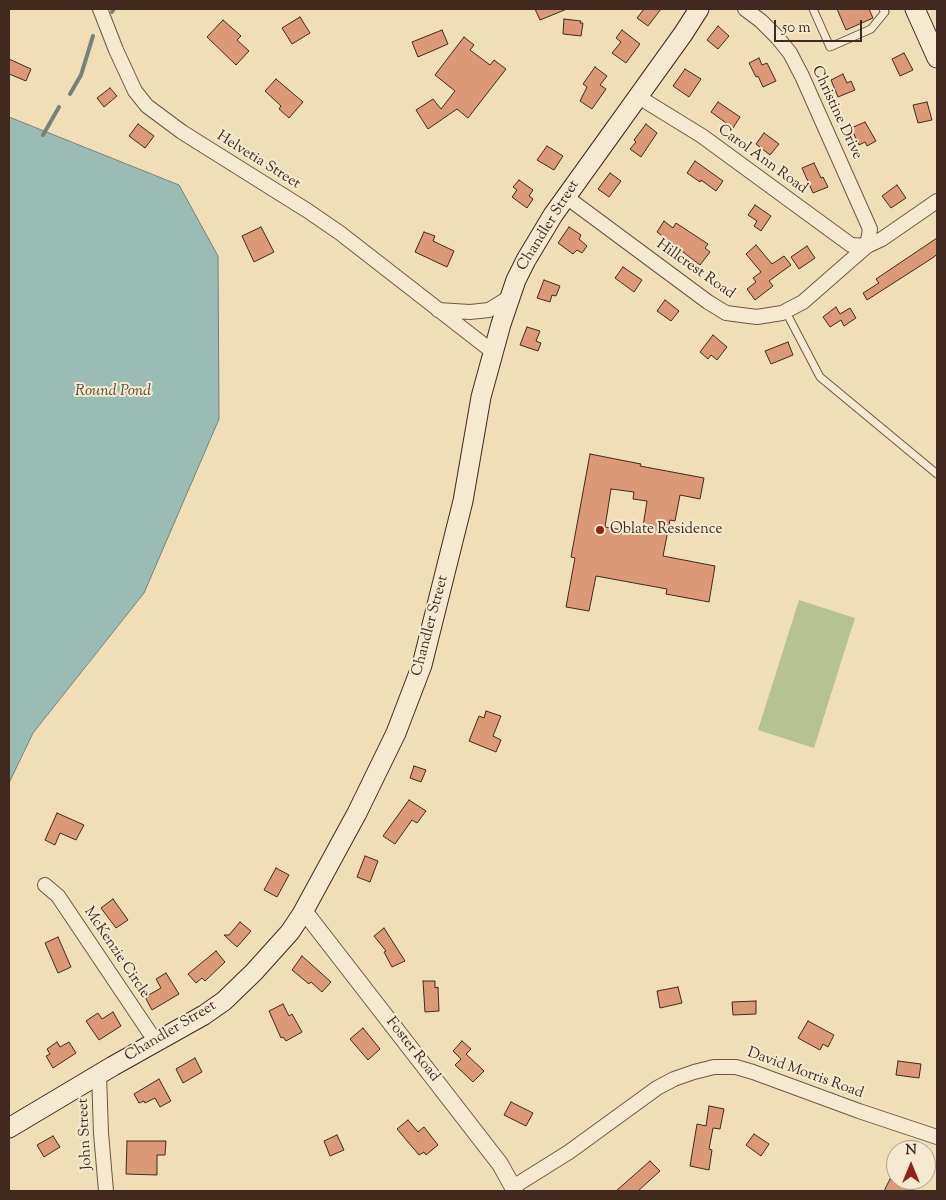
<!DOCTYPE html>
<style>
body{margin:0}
#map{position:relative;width:946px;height:1200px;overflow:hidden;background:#f0dfb6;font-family:"Sorts Mill Goudy",serif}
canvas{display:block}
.frame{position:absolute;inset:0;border:10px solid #42291f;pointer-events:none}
.north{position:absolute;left:886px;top:1140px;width:50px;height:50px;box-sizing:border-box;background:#f5ead0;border:1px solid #ad9d89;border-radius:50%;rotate:0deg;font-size:14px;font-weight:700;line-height:20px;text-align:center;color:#42291f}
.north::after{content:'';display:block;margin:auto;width:18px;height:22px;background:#8f2418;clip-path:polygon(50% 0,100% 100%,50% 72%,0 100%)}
.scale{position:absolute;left:774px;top:20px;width:88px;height:22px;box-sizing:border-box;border:2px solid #42291f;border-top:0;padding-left:6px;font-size:15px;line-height:18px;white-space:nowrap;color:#42291f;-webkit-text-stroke:4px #f5ead0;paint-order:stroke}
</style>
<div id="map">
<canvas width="946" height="1200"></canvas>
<div class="frame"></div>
<div class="north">N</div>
<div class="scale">50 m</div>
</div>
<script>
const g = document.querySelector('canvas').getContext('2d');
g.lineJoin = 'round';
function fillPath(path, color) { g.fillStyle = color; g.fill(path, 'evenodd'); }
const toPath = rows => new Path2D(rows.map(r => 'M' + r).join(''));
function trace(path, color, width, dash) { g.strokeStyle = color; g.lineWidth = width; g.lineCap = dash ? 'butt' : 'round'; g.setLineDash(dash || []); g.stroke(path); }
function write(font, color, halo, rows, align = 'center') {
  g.font = font + ' "Sorts Mill Goudy",serif'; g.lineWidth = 4; g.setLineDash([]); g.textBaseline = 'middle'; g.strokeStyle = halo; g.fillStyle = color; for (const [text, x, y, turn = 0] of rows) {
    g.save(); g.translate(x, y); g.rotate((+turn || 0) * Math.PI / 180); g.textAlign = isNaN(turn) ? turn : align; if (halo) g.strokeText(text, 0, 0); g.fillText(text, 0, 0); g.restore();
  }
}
const green = toPath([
 [799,600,855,618,814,748,758,730]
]);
const water = toPath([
 [9,117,179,185,218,256,219,419,144,593,33,733,9,783,9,117]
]);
const stream = toPath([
 [112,12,114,9],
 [70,94,81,75,93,36],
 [43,135,59,107]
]);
const building = toPath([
 [535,9,567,9,540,20,535,9],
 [644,9,661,9,648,26,637,18,644,9],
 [837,9,869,9,873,18,846,30,837,9],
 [300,17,310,33,292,44,282,28,300,17],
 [564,19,581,21,580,23,583,23,581,36,563,34,564,19],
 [223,20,241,36,237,40,249,51,236,65,207,37,223,20],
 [718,26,729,36,718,49,707,40,718,26],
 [442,30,448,44,418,57,412,42,442,30],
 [622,30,640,44,626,63,612,53,621,42,616,38,622,30],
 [464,37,474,45,470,50,490,65,494,60,506,69,468,118,457,109,428,129,416,110,433,99,441,109,455,91,435,75,464,37],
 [904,53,913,70,900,76,892,59,904,53],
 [759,58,762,65,767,63,776,81,763,87,758,76,756,77,749,63,759,58],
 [9,59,31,69,26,81,9,74,9,59],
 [595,67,607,76,600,85,606,89,592,109,580,101,587,87,583,84,595,67],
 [685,69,701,79,689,97,673,86,685,69],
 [843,74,847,83,851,81,855,90,838,97,831,80,843,74],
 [276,79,303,102,289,118,279,109,281,106,265,91,276,79],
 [110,88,117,96,104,107,97,98,110,88],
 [718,102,740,117,733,128,711,112,718,102],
 [927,102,932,120,918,123,913,105,927,102],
 [865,122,876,141,867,146,865,142,859,145,851,128,865,122],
 [138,124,154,136,145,148,129,136,138,124],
 [646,124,657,133,641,157,630,149,636,142,634,140,646,124],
 [764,133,779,144,770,155,756,144,764,133],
 [547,146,563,156,554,170,537,160,547,146],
 [695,161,723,181,716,191,701,180,700,182,687,173,695,161],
 [814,163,821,178,823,177,828,187,813,193,802,168,814,163],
 [610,173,621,181,609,197,598,189,610,173],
 [519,180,533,190,529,196,533,199,527,208,512,197,517,190,513,187,519,180],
 [897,185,906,198,891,208,882,196,897,185],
 [755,205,771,216,761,231,754,226,757,221,748,215,755,205],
 [664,221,673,228,676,223,708,244,705,248,710,252,700,265,657,232,664,221],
 [261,227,274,252,254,262,242,236,261,227],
 [569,227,581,235,579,239,587,246,582,253,577,250,573,254,558,243,569,227],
 [424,232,435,236,433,241,454,251,447,267,415,252,424,232],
 [937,238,937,254,934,257,867,300,863,293,879,283,876,279,937,238],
 [756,245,772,264,784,256,791,265,769,281,773,286,755,300,747,289,756,282,753,278,761,272,746,254,756,245],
 [807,246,815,258,799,269,791,257,807,246],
 [623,267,642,280,634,292,615,278,623,267],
 [544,280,560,286,556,296,552,295,550,302,537,298,544,280],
 [665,300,679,311,671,321,657,311,665,300],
 [836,307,840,314,850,308,856,318,844,326,841,320,830,327,823,317,836,307],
 [527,327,540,331,536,341,541,343,538,351,520,345,527,327],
 [713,335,727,347,717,360,711,355,708,359,700,352,713,335],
 [788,342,793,355,771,364,765,351,788,342],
 [590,454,641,464,640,466,704,478,700,499,680,495,675,521,670,520,663,556,715,566,709,602,666,594,667,589,596,576,589,611,566,607,575,558,571,557,590,454],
 [611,489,634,492,633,499,647,501,642,533,605,527,611,489],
 [486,711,501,716,493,736,501,740,496,752,469,741,479,716,484,718,486,711],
 [414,766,426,770,421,782,410,778,414,766],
 [409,800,426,811,417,823,412,820,395,844,383,836,409,800],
 [57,813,84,825,76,840,60,833,55,845,45,840,57,813],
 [365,856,378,861,370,882,357,877,365,856],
 [276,868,289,875,277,897,264,890,276,868],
 [113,899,128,920,116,928,101,908,113,899],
 [240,922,251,931,237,947,224,935,229,935,240,922],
 [384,928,405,961,392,967,384,952,386,951,374,936,384,928],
 [58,937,71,967,58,973,45,943,58,937],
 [216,951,225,962,205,981,202,978,196,983,188,974,216,951],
 [302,956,331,982,322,992,311,982,309,984,292,970,302,956],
 [166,973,179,994,152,1010,145,997,161,988,156,979,166,973],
 [423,981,435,981,435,988,438,987,439,1011,425,1012,423,981],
 [678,987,682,1003,660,1008,657,991,678,987],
 [756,1001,756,1014,733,1015,732,1002,756,1001],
 [283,1004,289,1016,292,1014,302,1032,286,1041,283,1037,281,1038,269,1011,283,1004],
 [113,1012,121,1026,99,1040,86,1021,98,1013,102,1019,113,1012],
 [808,1021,834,1035,828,1047,823,1044,820,1050,798,1038,808,1021],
 [363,1028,380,1049,368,1060,350,1039,363,1028],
 [462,1041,471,1049,466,1054,484,1071,473,1082,455,1065,461,1059,453,1051,462,1041],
 [57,1042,60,1047,69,1042,76,1053,53,1068,46,1056,50,1054,47,1049,57,1042],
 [195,1058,202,1072,183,1083,176,1069,195,1058],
 [898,1061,921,1064,919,1078,896,1075,898,1061],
 [159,1079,171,1101,160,1107,155,1098,145,1103,144,1101,139,1103,134,1094,159,1079],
 [511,1102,533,1113,526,1126,504,1115,511,1102],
 [709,1106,724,1109,720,1129,713,1128,709,1149,712,1150,709,1170,690,1166,697,1124,706,1126,709,1106],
 [408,1120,418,1132,424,1127,438,1145,426,1155,424,1152,419,1155,397,1129,408,1120],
 [754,1134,769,1144,761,1156,746,1145,754,1134],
 [337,1135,344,1150,330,1156,324,1141,337,1135],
 [53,1136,60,1147,44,1157,37,1145,53,1136],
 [127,1141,166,1141,165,1155,157,1155,157,1175,126,1174,127,1141],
 [650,1161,660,1171,638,1191,616,1191,650,1161],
 [890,1179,916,1191,884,1191,890,1179]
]);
const service = toPath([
 [813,9,830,47,871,29,885,12,883,9],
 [786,312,820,377,937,474]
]);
const minor = toPath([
 [100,9,116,50,135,91,147,106,182,132,308,211,340,233,493,352],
 [637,96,702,136,851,245,867,246,870,229,802,76,790,53,777,37,761,21,745,9],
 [565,196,708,302,726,313,757,317,782,313,803,302,867,246,882,239,937,201],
 [438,310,470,312,489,310,510,297],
 [45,885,58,896,156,1042],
 [99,1074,101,1133,106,1191],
 [513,1187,569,1152,657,1088,674,1079,694,1072,714,1067,736,1067,753,1072,859,1111,937,1137]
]);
const tertiary = toPath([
 [304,911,500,1164,515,1191]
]);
const secondary = toPath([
 [915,9,937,58],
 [9,1128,113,1066,204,1015,224,1001,254,972,290,932,302,914,357,813,396,733,422,665,463,501,481,397,501,324,516,280,526,260,553,215,683,34,699,9]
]);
const markers = [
 [600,530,5,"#8f2418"]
];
const streetNames = [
 ["Christine Drive",836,113,65],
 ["Carol Ann Road",762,160,36],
 ["Helvetia Street",258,161,32],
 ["Chandler Street",549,226,-58],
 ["Hillcrest Road",695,270,35],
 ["Chandler Street",431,626,-75],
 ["McKenzie Circle",116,953,56],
 ["Chandler Street",171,1032,-31],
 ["Foster Road",412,1050,52],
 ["David Morris Road",805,1074,20],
 ["John Street",86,1134,-93]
];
const poiNames = [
 ["Oblate Residence",610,530]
];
const waterNames = [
 ["Round Pond",113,392]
];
fillPath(green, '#b6c291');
fillPath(water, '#9bbcb4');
trace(water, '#778178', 1);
trace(stream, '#778178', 4);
fillPath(building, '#dc9978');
trace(building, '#42291f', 1);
trace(service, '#6e5645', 9);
trace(minor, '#6e5645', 16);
trace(tertiary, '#6e5645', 18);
trace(secondary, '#42291f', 21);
trace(service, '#f5ead0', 7);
trace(minor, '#f5ead0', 14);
trace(tertiary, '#f5ead0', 16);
trace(secondary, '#f5ead0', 19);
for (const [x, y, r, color] of markers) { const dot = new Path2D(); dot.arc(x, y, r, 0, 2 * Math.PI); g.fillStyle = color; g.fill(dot); trace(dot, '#f5ead0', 2); }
write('15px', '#42291f', '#f5ead0', streetNames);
write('15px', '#42291f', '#f5ead0', poiNames, 'left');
write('italic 16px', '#584e44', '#f5ead0', waterNames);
</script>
